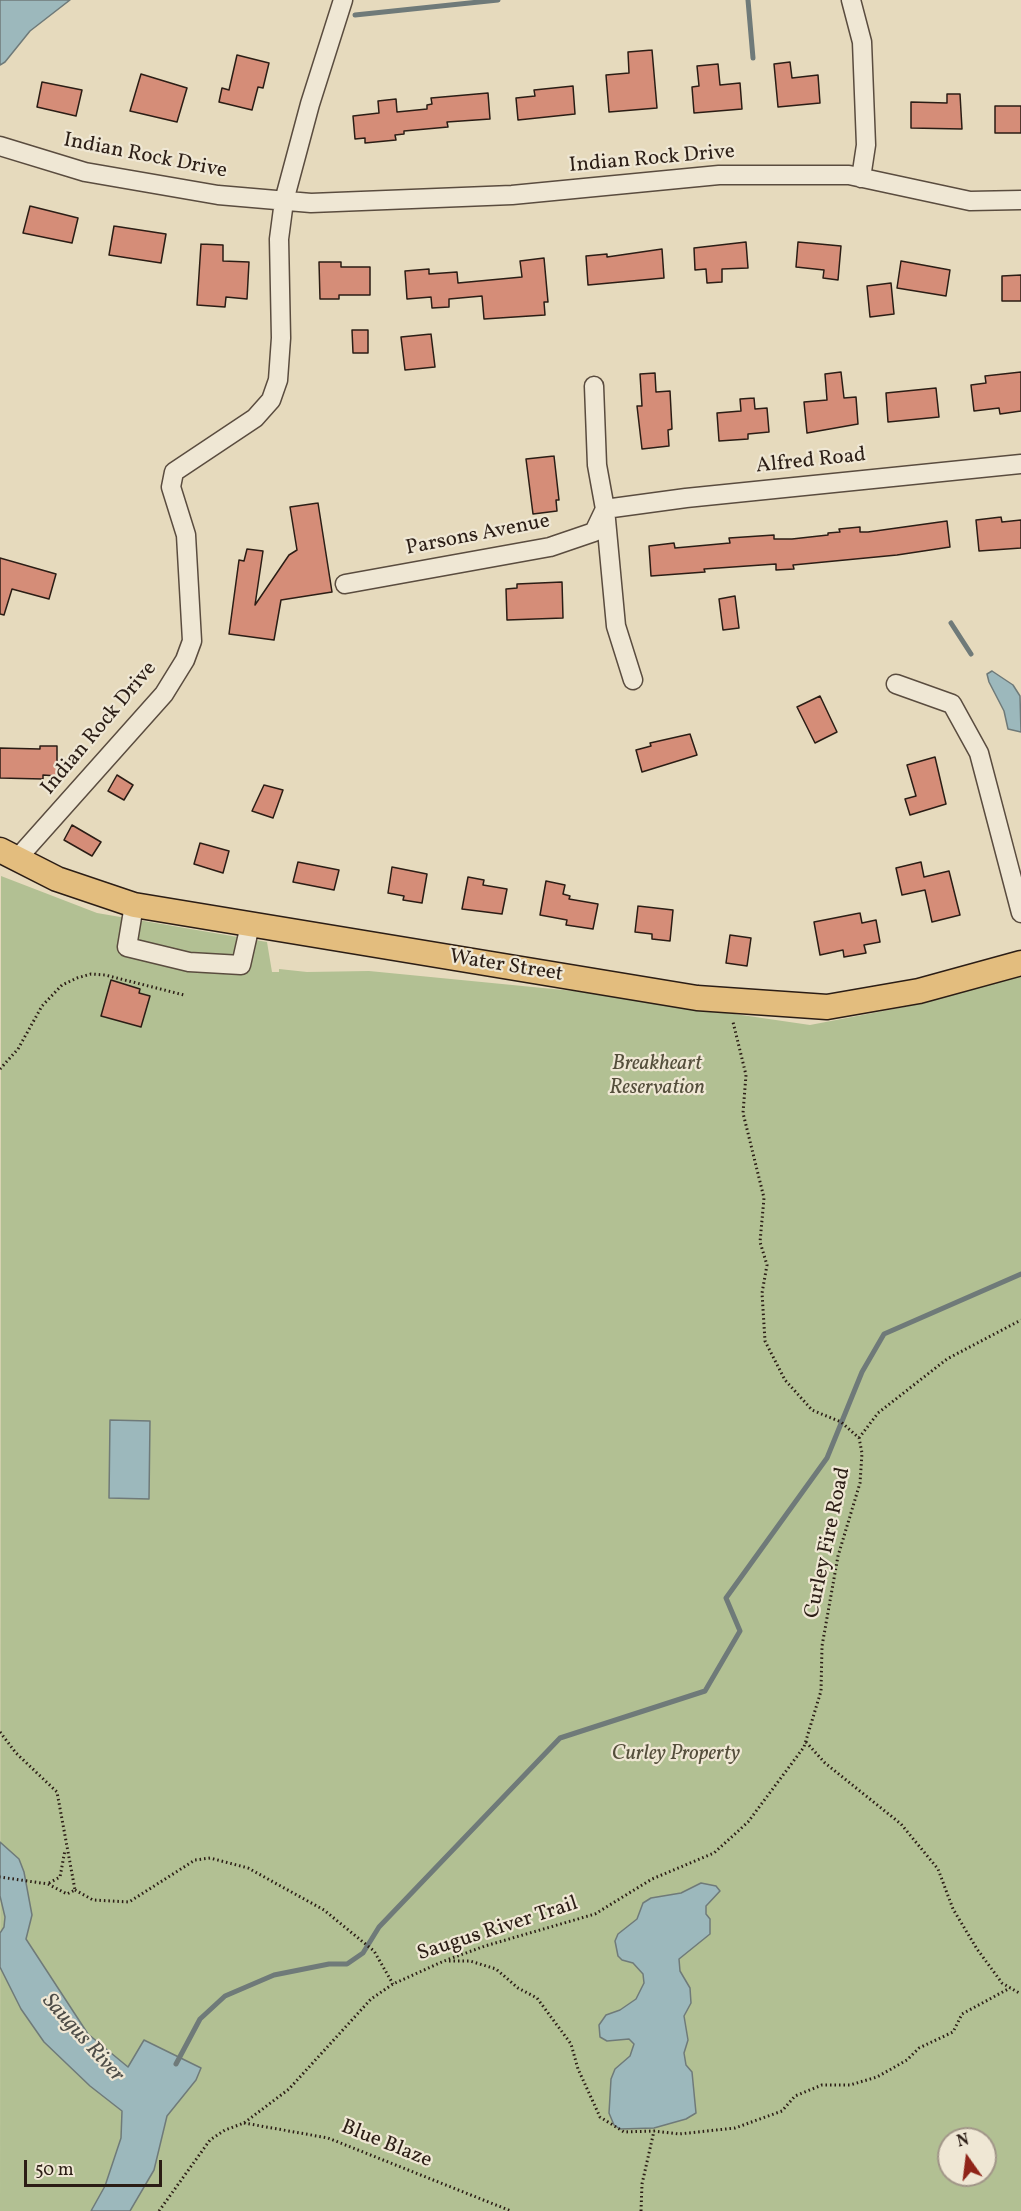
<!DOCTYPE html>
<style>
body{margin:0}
#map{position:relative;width:1021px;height:2211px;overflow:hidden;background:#e6dabd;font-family:Vollkorn,serif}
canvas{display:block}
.north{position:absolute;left:937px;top:2127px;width:60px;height:60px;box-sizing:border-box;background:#efe7d4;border:2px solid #a19688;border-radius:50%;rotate:346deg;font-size:16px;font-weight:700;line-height:24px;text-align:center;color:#2b1d15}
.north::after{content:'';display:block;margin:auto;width:21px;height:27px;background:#8f2418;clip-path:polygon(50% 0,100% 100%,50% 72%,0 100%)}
.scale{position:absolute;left:24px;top:2160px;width:138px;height:27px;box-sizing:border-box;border:3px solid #2b1d15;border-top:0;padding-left:8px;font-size:18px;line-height:21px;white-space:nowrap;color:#2b1d15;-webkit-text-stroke:4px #efe7d4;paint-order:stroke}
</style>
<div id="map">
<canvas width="1021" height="2211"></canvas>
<div class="north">N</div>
<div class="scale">50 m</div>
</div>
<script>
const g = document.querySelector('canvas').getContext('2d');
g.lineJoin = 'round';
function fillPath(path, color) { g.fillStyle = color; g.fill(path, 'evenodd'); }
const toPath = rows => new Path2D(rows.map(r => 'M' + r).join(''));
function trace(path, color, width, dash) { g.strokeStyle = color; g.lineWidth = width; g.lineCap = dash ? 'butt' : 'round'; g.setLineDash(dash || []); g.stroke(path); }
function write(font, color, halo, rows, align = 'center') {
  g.font = font + ' Vollkorn,serif'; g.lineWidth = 4.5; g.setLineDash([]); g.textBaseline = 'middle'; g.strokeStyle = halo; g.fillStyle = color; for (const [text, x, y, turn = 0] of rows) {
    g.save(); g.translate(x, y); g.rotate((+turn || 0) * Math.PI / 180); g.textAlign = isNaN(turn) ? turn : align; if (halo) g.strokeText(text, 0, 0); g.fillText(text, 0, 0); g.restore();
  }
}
const green = toPath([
 [1,876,97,913,267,942,272,972,279,972,279,969,307,972,369,971,584,992,810,1025,925,1003,989,980,1021,976,1021,2211,0,2211],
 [949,2139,985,2139,985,2175,949,2175]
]);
const water = toPath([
 [0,0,70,0,30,31,5,62,0,65,0,0],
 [992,671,1013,685,1020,696,1021,732,1008,729,1004,711,989,682,987,674,992,671],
 [110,1420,150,1421,149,1499,109,1498,110,1420],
 [0,1842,19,1859,24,1872,32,1915,26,1939,88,2034,128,2067,144,2040,201,2068,196,2080,167,2116,154,2170,130,2211,91,2211,105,2186,121,2138,122,2111,90,2086,44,2042,21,2009,0,1967,0,1933,4,1927,5,1917,0,1896,0,1842],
 [701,1883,716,1886,720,1891,706,1906,706,1914,710,1919,710,1934,679,1959,680,1971,690,1988,691,2003,684,2016,688,2040,684,2053,686,2065,692,2072,696,2113,686,2119,654,2128,620,2129,614,2125,609,2113,611,2079,615,2069,630,2056,634,2044,629,2039,607,2041,600,2037,599,2025,606,2015,620,2010,636,1999,644,1983,643,1974,633,1963,622,1960,618,1956,615,1941,618,1934,637,1919,643,1903,651,1898,681,1893,701,1883]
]);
const stream = toPath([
 [748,0,753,58],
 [355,15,498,0],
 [951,623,971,654],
 [176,2064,200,2019,225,1996,274,1975,329,1964,347,1964,363,1953,379,1927,560,1738,705,1691,740,1631,726,1598,827,1458,862,1372,884,1334,1021,1274]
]);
const building = toPath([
 [652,50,657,108,609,112,606,75,629,73,628,52,652,50],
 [237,55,269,63,263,88,258,87,252,110,219,102,222,88,229,90,237,55],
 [790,62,792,78,818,75,820,103,778,107,774,64,790,62],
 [718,64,720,85,740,83,742,109,694,113,692,87,699,86,697,66,718,64],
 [141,74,187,88,177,122,130,111,141,74],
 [42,82,82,90,76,116,37,107,42,82],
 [573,86,575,114,518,120,516,98,535,96,534,90,573,86],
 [488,93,490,119,447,122,448,127,404,131,404,134,395,135,396,140,365,143,365,138,355,139,353,116,379,113,378,101,396,99,397,112,427,109,427,105,432,104,431,98,488,93],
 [947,94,960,94,962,129,911,128,911,102,947,103,947,94],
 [995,106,1021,106,1021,133,995,133,995,106],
 [30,206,78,218,72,243,23,233,30,206],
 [114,226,166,234,161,263,109,255,114,226],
 [746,242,748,268,722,269,722,282,707,283,706,269,695,270,694,248,746,242],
 [798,242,841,246,838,280,823,278,824,270,796,267,798,242],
 [201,244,223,245,223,261,249,262,247,299,226,297,225,307,197,305,201,244],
 [662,249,664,278,588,285,586,256,607,254,607,257,662,249],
 [544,258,548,302,544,302,545,315,484,319,482,296,449,299,449,307,432,308,431,297,407,299,405,271,429,269,429,274,457,272,458,283,522,277,520,261,544,258],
 [901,261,950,270,946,296,897,288,901,261],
 [319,262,341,262,341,267,370,267,370,295,339,295,339,299,320,299,319,262],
 [1021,275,1021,301,1002,301,1002,276,1021,275],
 [891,283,894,314,870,317,867,286,891,283],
 [352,330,368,330,368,353,353,353,352,330],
 [431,334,435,367,405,370,401,337,431,334],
 [841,372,844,398,856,397,858,424,807,433,804,402,827,400,825,374,841,372],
 [1021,372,1021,411,1000,414,999,408,974,411,971,385,986,383,985,376,1021,372],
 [655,373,656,392,670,391,672,429,668,430,669,446,642,449,637,406,642,406,640,374,655,373],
 [936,388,939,417,888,422,886,393,936,388],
 [754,398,755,409,767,408,769,432,748,434,748,439,719,441,717,413,741,411,740,399,754,398],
 [554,456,559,500,556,500,557,511,533,514,526,459,554,456],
 [318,503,332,592,281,600,274,640,229,634,239,560,244,561,247,549,263,551,255,605,289,555,297,550,290,507,318,503],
 [1001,517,1002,522,1021,520,1021,548,979,551,976,520,1001,517],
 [947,521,950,547,897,555,793,565,794,569,776,570,776,564,704,569,705,572,651,576,649,546,674,543,675,548,730,543,729,538,774,535,774,539,792,539,828,535,828,533,840,532,839,529,860,527,860,532,868,532,947,521],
 [0,558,56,574,49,599,12,589,4,615,0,614,0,558],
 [562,582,563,618,507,620,506,589,517,588,517,584,562,582],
 [735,596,739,628,723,630,719,599,735,596],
 [820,696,837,732,815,743,797,707,820,696],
 [690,734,697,755,642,772,636,750,651,746,650,743,690,734],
 [40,746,57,746,57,776,43,775,43,779,0,778,0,748,40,749,40,746],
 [935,757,946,804,910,815,905,799,916,796,907,765,935,757],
 [117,775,133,785,124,800,108,791,117,775],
 [264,785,283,790,273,818,252,811,264,785],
 [72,825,101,842,92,856,64,840,72,825],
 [200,843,229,851,223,873,194,864,200,843],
 [298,862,339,870,334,890,293,882,298,862],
 [921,862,924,877,949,871,960,915,932,922,925,890,902,895,896,868,921,862],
 [392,867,427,874,422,903,403,900,404,896,388,893,392,867],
 [468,877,484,880,483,885,507,889,502,914,462,909,468,877],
 [546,881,565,885,563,894,570,896,569,899,598,904,593,929,566,925,567,920,540,915,546,881],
 [638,906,673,910,670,941,652,939,652,934,635,932,638,906],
 [860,913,862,923,876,920,880,942,864,945,866,953,844,957,843,950,820,955,814,922,860,913],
 [730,935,751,938,747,966,726,963,730,935],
 [111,980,140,989,139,993,150,996,141,1027,101,1016,111,980]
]);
const path = toPath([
 [0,1069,18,1049,42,1006,62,985,77,978,91,974,105,975,184,995],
 [859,1438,878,1413,947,1359,1021,1320],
 [0,1732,16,1753,57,1792,75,1890,67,1894,48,1884,0,1877],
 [806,1742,825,1763,901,1824,938,1869,953,1909,977,1949,1002,1983,1021,1994],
 [49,1883,60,1877,65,1850],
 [75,1890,93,1900,129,1902,195,1860,210,1858,248,1868,324,1910,374,1951,393,1984],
 [449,1961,470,1961,496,1969,518,1988,537,1998,571,2044,578,2069,600,2117,624,2132,654,2131,679,2134,735,2128,782,2111,795,2096,822,2085,850,2085,877,2077,907,2060,919,2048,953,2032,962,2014,1010,1988],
 [244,2123,328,2138,511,2211],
 [159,2211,210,2140,225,2130,244,2123,289,2089,371,1999,393,1984,444,1961,485,1946,595,1914,652,1879,714,1853,748,1822,804,1747,821,1691,822,1646,838,1556,860,1483,862,1453,859,1438,841,1422,812,1410,785,1380,765,1341,762,1293,767,1265,760,1242,764,1198,743,1113,746,1075,733,1022],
 [641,2211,642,2184,654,2131]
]);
const minor = toPath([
 [851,0,862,42,866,145,861,178],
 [0,146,85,172,218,195,311,203,512,195,719,175,849,175,970,201,1021,200],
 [594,386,597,465,605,509,616,626,633,680],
 [345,584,550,547,594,532,605,509,686,498,1021,464],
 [896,684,952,704,979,753,1021,913],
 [16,860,164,694,185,660,192,641,186,535,171,487,174,472,255,418,271,400,278,380,281,338,279,239,284,201,310,104,343,0],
 [134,905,127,947,189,962,241,965,250,925]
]);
const major = toPath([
 [0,850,57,879,134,905,697,998,827,1007,919,991,1021,963]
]);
const streetNames = [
 ["Indian Rock Drive",145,157,11],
 ["Indian Rock Drive",652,160,-5],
 ["Alfred Road",811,462,-6],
 ["Parsons Avenue",478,536,-11],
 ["Indian Rock Drive",100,729,-50],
 ["Water Street",506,967,9],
 ["Curley Fire Road",829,1543,-78],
 ["Saugus River Trail",498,1930,-18],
 ["Blue Blaze",386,2145,22]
];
const parkNames = [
 ["Breakheart",657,1065],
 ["Reservation",657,1089],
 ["Curley Property",676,1755]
];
const waterNames = [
 ["Saugus River",82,2039,48]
];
fillPath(green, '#b2c093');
fillPath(water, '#9cb8bc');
trace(water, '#6f7a79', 1.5);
trace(stream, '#6f7a79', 5);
fillPath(building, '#d58d78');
trace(building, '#2b1d15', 1.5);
trace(minor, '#5a4c3f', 21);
trace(major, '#2b1d15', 27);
trace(path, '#2b1d15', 3, [1.5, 3]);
trace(minor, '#efe7d4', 18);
trace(major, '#e3bd7e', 24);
write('21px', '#2b1d15', '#efe7d4', streetNames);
write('italic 21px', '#544e3b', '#efe7d4', parkNames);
write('italic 22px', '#4d4c47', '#efe7d4', waterNames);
</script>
